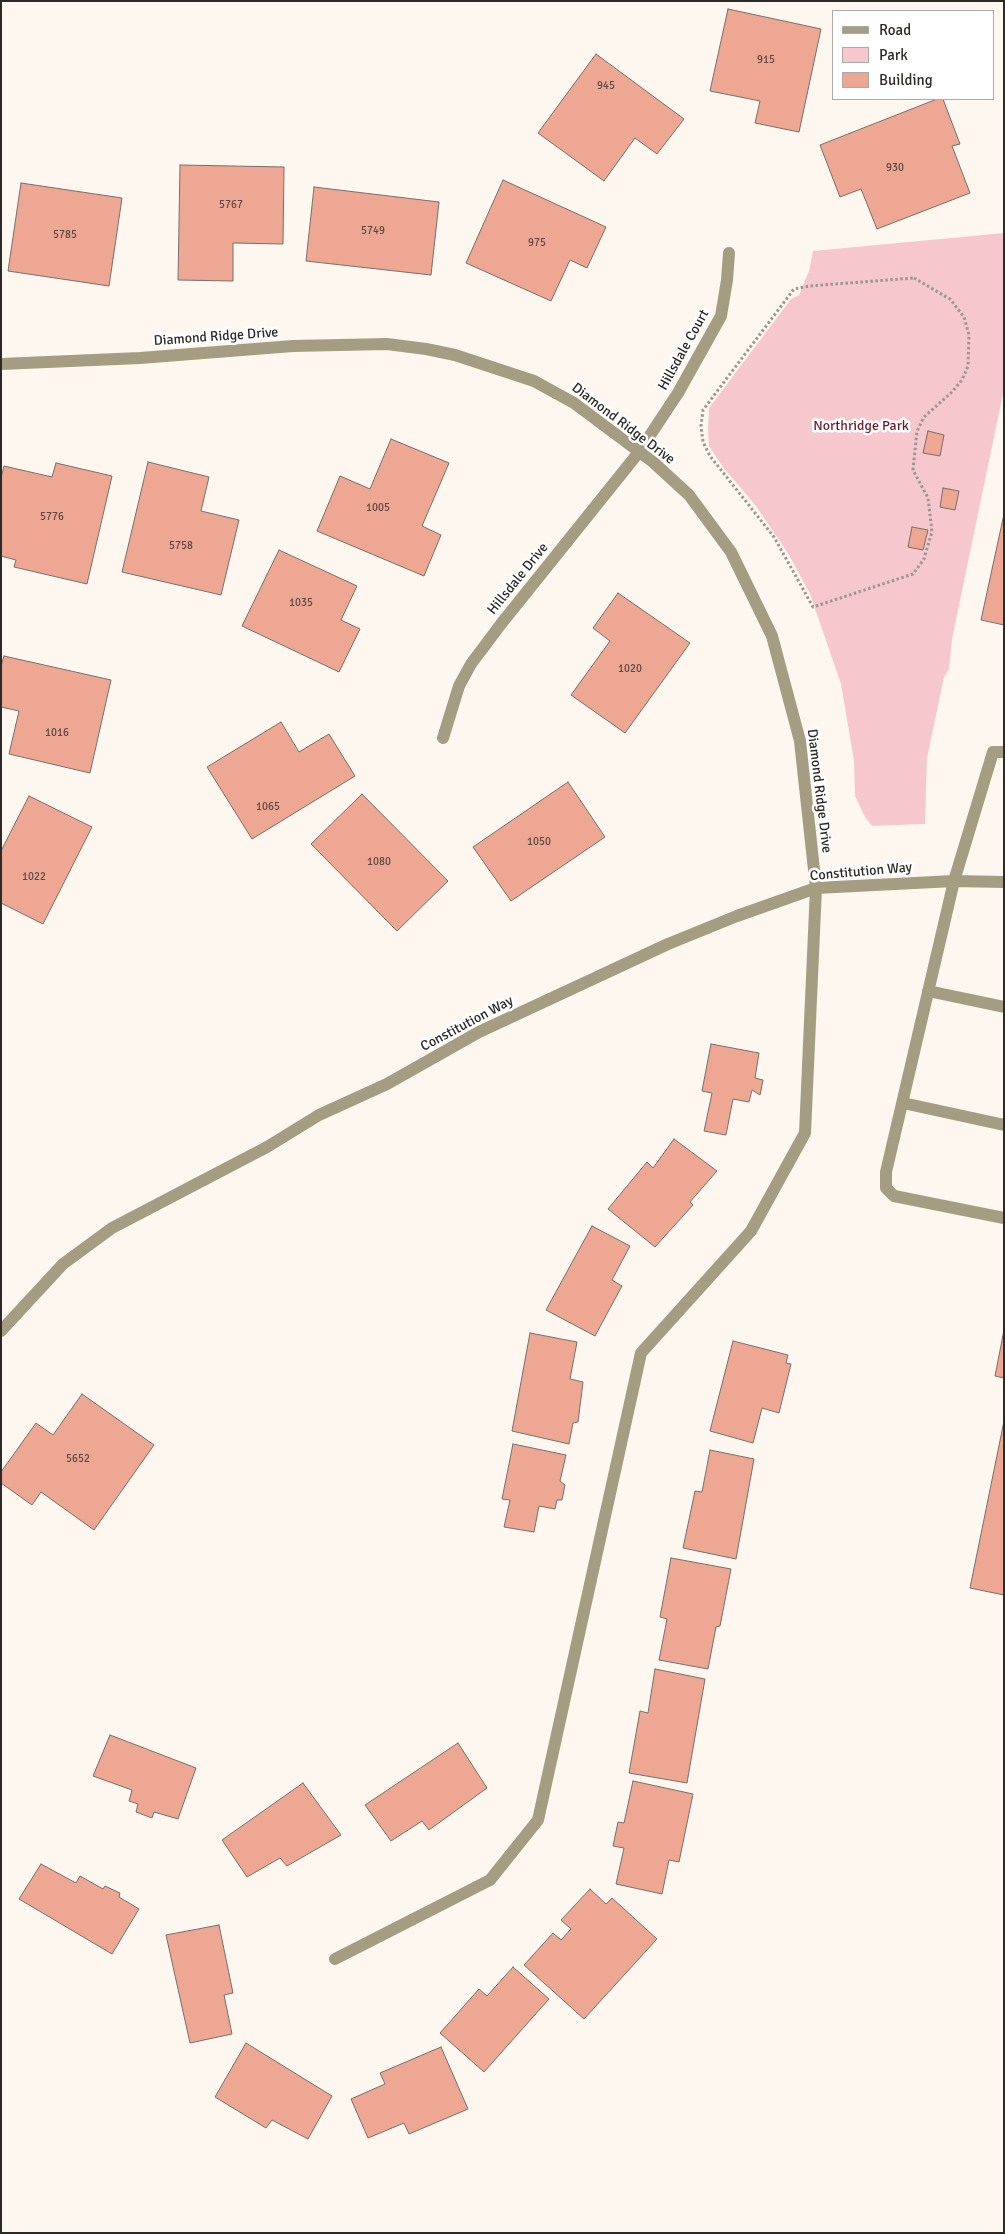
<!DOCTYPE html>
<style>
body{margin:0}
#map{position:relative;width:1005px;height:2234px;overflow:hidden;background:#fef7f0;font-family:Signika,sans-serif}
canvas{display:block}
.frame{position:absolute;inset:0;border:2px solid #2c2a27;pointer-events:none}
.legend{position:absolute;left:832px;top:10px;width:162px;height:90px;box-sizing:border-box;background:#fff;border:1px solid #abaaa9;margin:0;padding:6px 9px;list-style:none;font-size:15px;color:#2c2a27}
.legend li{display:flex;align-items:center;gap:10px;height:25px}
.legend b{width:25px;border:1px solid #abaaa9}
</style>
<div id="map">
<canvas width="1005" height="2234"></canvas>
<div class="frame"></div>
<ul class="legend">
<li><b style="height:6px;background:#a49d82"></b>Road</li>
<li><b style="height:14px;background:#f6c8ce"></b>Park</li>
<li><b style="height:14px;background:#eda792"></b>Building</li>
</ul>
</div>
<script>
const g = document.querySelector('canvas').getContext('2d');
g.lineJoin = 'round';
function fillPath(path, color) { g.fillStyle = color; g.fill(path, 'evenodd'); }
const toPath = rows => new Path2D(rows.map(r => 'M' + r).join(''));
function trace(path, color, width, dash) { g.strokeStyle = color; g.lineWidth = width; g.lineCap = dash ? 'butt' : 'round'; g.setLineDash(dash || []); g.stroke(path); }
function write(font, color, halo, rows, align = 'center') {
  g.font = font + ' Signika,sans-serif'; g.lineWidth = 5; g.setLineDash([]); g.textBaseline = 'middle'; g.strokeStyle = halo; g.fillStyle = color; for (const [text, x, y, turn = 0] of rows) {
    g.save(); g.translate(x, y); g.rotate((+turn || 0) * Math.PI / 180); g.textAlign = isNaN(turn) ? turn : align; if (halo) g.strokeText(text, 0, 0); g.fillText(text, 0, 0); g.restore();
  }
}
const green = toPath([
 [1004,233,1004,389,952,639,949,669,944,677,927,758,925,824,872,826,865,817,855,796,854,761,841,684,810,594,789,555,756,506,722,466,709,446,708,429,709,408,791,299,799,295,809,271,813,251]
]);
const building = toPath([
 [728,9,821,29,799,132,755,123,760,101,710,91,728,9],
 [596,54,684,119,657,154,635,138,604,181,538,133,596,54],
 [937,99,943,99,960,144,952,146,970,193,877,229,861,189,840,197,820,145,937,99],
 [180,165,284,167,283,244,233,243,233,281,178,280,180,165],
 [503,180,606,227,587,268,570,260,551,301,466,263,503,180],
 [21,183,122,198,109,286,8,271,21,183],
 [314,187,439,202,431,275,306,261,314,187],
 [928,431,944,435,940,456,923,453,928,431],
 [391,439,449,463,422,526,441,535,424,576,317,531,340,476,370,489,391,439],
 [148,462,209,477,201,511,239,520,221,595,122,572,148,462],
 [56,463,112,476,87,584,14,567,16,560,1,556,1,478,4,466,52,477,56,463],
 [943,488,959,491,955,510,940,507,943,488],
 [1004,514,1004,625,981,620,1004,514],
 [912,527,928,530,923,550,908,547,912,527],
 [279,550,357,586,341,620,360,629,339,672,242,626,279,550],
 [618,593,690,643,625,733,571,695,610,641,593,628,618,593],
 [4,656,111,680,90,773,9,754,19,711,1,707,1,666,4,656],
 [281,722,299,752,329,734,355,776,252,839,207,767,281,722],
 [568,782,605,837,511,901,473,847,568,782],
 [362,794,448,881,397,931,311,844,362,794],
 [29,796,92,827,43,924,1,903,1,851,29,796],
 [711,1044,759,1053,755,1078,763,1080,760,1095,752,1090,749,1102,733,1099,726,1135,704,1131,712,1093,702,1091,711,1044],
 [674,1139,717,1171,690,1202,693,1205,655,1247,608,1209,647,1162,653,1168,674,1139],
 [592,1226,630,1246,612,1280,622,1286,595,1336,546,1310,592,1226],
 [1004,1330,1004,1378,995,1376,1004,1330],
 [530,1333,577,1342,570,1379,583,1382,578,1422,573,1423,569,1444,512,1431,530,1333],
 [733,1341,788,1355,786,1363,791,1364,779,1413,762,1408,753,1443,710,1431,733,1341],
 [82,1394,154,1445,94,1530,41,1492,32,1505,1,1483,1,1472,36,1423,53,1435,82,1394],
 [1004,1421,1004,1595,970,1588,1004,1421],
 [513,1444,566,1455,560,1481,565,1485,562,1500,557,1500,555,1509,539,1506,534,1532,504,1527,510,1500,502,1499,513,1444],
 [710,1450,754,1459,736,1559,683,1548,695,1491,702,1492,710,1450],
 [671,1558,731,1569,720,1626,716,1627,708,1669,659,1660,667,1619,660,1617,671,1558],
 [655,1669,705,1679,687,1783,629,1773,640,1711,648,1713,655,1669],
 [110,1735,196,1768,178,1819,154,1812,152,1818,136,1812,138,1804,129,1801,132,1790,93,1776,110,1735],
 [458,1743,487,1788,429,1830,422,1821,391,1841,365,1805,458,1743],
 [633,1781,693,1794,679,1862,669,1860,662,1894,616,1884,624,1848,613,1846,618,1822,624,1823,633,1781],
 [303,1783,341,1835,287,1866,280,1858,247,1877,222,1840,303,1783],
 [41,1864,76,1883,80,1876,103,1889,105,1886,120,1893,119,1897,139,1909,112,1954,19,1899,41,1864],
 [590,1889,606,1904,612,1898,657,1939,584,2019,524,1965,553,1933,561,1940,571,1929,561,1920,590,1889],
 [219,1925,233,1993,224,1995,232,2034,190,2043,166,1935,219,1925],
 [513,1967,549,1999,484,2072,440,2033,479,1989,487,1996,513,1967],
 [246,2043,332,2096,308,2139,272,2120,266,2128,215,2097,246,2043],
 [441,2047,468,2109,409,2134,404,2123,368,2138,351,2099,385,2084,380,2073,441,2047]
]);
const path = toPath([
 [914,278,950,299,964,317,969,335,968,366,962,380,952,392,924,417,917,431,913,470,928,498,932,532,928,545,924,559,913,574,813,607,774,537,710,456,703,442,701,426,703,410,794,289,809,286,914,278]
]);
const minor = toPath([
 [1,364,140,358,293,346,387,344,426,349,455,355,534,381,574,403,653,462,689,495,731,552,772,636,800,741,816,888,805,1133,751,1231,641,1353,538,1820,490,1880,335,1959],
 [443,738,459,686,471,664,501,624,639,452,678,393,721,316,727,280,729,253],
 [1004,752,993,752,954,881,886,1172,886,1188,894,1196,1004,1218],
 [928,991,1004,1007],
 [903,1103,1004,1125],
 [1,1331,63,1264,112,1228,267,1147,319,1115,387,1084,479,1032,668,944,737,916,816,888,954,881,1004,882]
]);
const numberNames = [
 ["915",766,60],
 ["945",606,86],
 ["930",895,168],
 ["5767",231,205],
 ["5749",373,231],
 ["5785",65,235],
 ["975",537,243],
 ["1005",378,508],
 ["5776",52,517],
 ["5758",181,546],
 ["1035",301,603],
 ["1020",630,669],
 ["1016",57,733],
 ["1065",268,807],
 ["1050",539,842],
 ["1080",379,862],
 ["1022",34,877],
 ["5652",78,1459]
];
const streetNames = [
 ["Diamond Ridge Drive",216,337,-4],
 ["Hillsdale Court",684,350,-61],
 ["Diamond Ridge Drive",623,424,37],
 ["Hillsdale Drive",518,579,-51],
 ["Diamond Ridge Drive",819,791,83],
 ["Constitution Way",861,872,-5],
 ["Constitution Way",467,1024,-28]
];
const parkNames = [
 ["Northridge Park",861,426]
];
fillPath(green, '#f6c8ce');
fillPath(building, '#eda792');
trace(building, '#776e6b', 1);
trace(path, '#9a9691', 3, [2.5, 2.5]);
trace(minor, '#a49d82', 12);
write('11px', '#5c4942', null, numberNames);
write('14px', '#2c2a27', '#fff', streetNames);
write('14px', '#6d1930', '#fff', parkNames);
</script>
